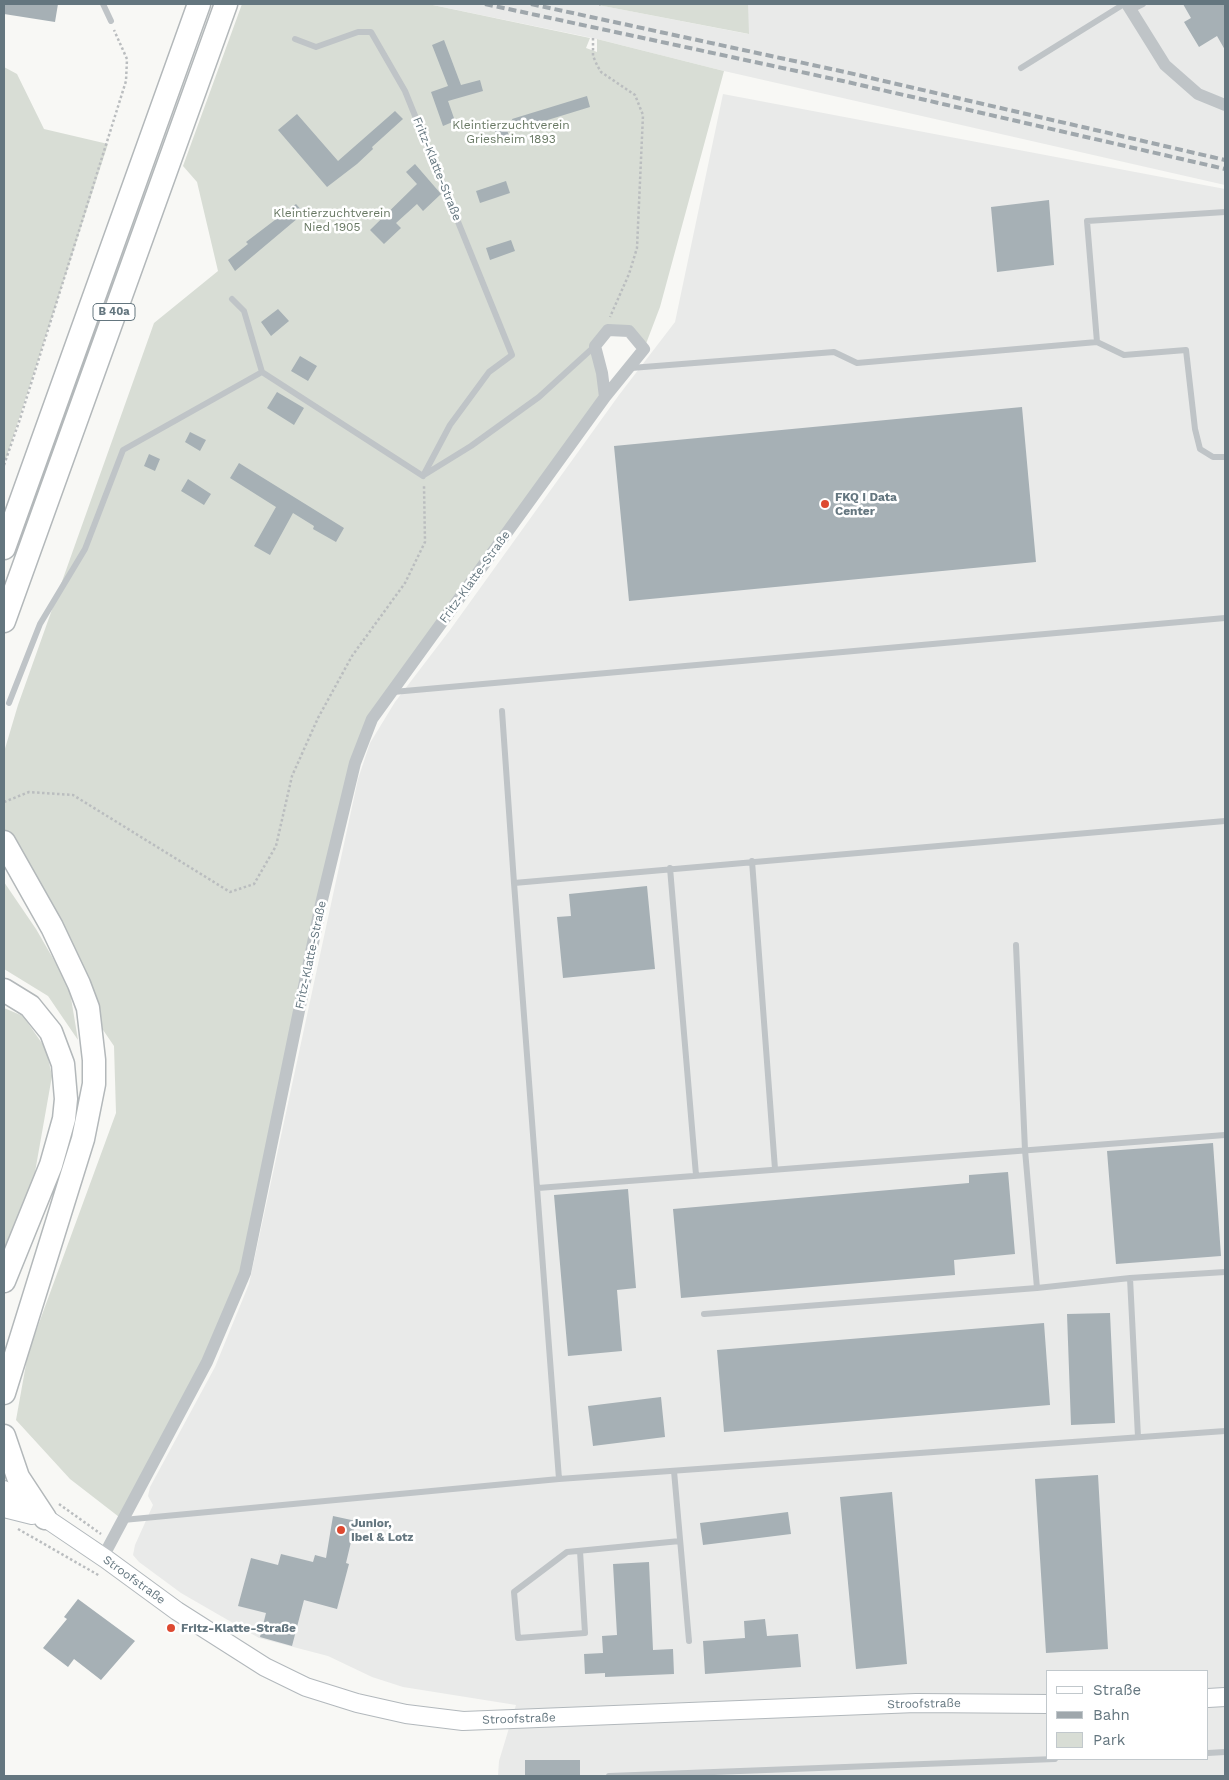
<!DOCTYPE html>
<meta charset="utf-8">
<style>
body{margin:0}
#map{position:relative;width:1229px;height:1780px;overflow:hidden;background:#f8f8f5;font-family:"Work Sans",sans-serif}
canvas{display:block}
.frame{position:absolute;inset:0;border:5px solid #64767f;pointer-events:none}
.legend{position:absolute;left:1046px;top:1670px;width:162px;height:90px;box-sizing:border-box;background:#fff;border:1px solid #c1c8cc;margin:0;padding:6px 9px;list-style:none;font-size:15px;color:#64767f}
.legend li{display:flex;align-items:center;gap:10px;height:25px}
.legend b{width:25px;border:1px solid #c1c8cc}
</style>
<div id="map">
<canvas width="1229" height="1780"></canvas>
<div class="frame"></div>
<ul class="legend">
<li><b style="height:6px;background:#fff"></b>Straße</li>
<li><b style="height:6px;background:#9fa7ac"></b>Bahn</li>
<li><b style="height:14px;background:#d8ddd5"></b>Park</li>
</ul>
</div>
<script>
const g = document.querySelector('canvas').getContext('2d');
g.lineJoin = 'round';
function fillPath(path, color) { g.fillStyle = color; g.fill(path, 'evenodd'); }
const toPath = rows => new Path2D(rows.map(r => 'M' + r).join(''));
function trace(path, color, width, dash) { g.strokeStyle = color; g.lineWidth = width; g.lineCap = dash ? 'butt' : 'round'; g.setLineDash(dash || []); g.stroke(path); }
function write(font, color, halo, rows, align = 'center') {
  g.font = font + ' "Work Sans",sans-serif'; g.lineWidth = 5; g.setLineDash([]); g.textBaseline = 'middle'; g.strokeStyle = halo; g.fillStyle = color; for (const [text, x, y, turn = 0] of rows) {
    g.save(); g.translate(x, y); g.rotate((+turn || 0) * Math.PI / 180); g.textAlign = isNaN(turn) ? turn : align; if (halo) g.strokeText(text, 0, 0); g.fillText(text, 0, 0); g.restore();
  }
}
const built = toPath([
 [428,4,593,4,748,34,748,4,1225,4,1225,185,724,71,597,39],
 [723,94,1225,189,1225,1776,498,1776,499,1761,516,1705,403,1687,372,1677,328,1656,259,1638,181,1593,139,1562,133,1555,135,1545,153,1505,148,1496,150,1487,215,1367,249,1284,358,779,370,743,395,702,450,630,619,395,675,322],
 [1048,1671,1208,1671,1208,1759,1048,1759]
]);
const green = toPath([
 [242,4,428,4,590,38,586,48,597,52,597,39,724,71,660,307,644,349,628,331,608,330,595,346,605,397,393,692,355,763,245,1273,123,1520,70,1479,16,1420,28,1353,116,1113,114,1046,88,1008,4,842,4,752,18,705,154,323,218,271,197,182,183,166],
 [593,4,748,4,749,34,603,6],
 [4,67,17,74,44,129,108,144,4,465],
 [4,882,36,929,69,986,78,1040,48,996,4,969],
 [4,1008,23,1016,46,1049,52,1076,32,1189,4,1249]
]);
const building = toPath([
 [4,4,58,4,55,22,4,14],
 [1183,4,1225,4,1225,50,1217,36,1199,47,1184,22,1191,18],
 [444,40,461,85,480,80,483,91,448,101,455,121,443,126,431,92,448,86,432,45],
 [587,96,590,107,515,130,512,119],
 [395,111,403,119,372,147,373,149,357,164,327,187,278,130,297,114,338,161],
 [506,126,510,140,499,143,495,130],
 [415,164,441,194,423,211,417,204,396,223,401,228,384,244,370,230,417,184,406,172],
 [506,181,510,193,480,203,476,191],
 [1049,200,1054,265,997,272,991,207],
 [296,204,304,213,235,271,228,260,248,244,246,242],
 [511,240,515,251,490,260,486,248],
 [278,309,289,321,271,336,261,322],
 [300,356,317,366,308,381,291,371],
 [277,392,304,408,294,425,267,408],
 [1022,407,1036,562,629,601,614,446],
 [190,432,206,440,200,451,185,442],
 [149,454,160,459,155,471,144,466],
 [239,463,344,528,336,542,313,529,314,526,293,513,270,555,254,546,276,507,230,478],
 [188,479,211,494,204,505,181,491],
 [647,886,655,969,563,978,557,917,571,916,569,894],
 [1213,1143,1221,1256,1116,1264,1107,1151],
 [1008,1172,1015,1254,954,1260,955,1275,681,1298,673,1209,969,1183,969,1175],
 [628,1189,636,1288,617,1290,622,1351,568,1356,554,1195],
 [1110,1313,1115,1423,1071,1425,1067,1314],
 [1044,1323,1050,1405,724,1432,717,1350],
 [661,1397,665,1437,593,1446,588,1406],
 [1098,1475,1108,1649,1046,1653,1035,1479],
 [892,1492,907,1664,856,1669,840,1497],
 [788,1512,791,1534,703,1545,700,1523],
 [333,1516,356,1521,346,1563,349,1564,337,1609,304,1600,292,1646,260,1637,266,1613,238,1606,251,1558,278,1565,281,1554,313,1562,315,1555,326,1558],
 [649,1562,653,1650,673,1649,674,1674,605,1677,605,1673,585,1674,584,1654,603,1653,602,1636,617,1635,613,1564],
 [78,1599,135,1641,101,1680,74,1659,68,1667,43,1648,67,1619,64,1617],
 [765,1619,767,1636,798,1634,801,1667,705,1674,703,1641,745,1638,744,1621],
 [525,1760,580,1760,580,1776,525,1776]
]);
const path = toPath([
 [599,5,600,4],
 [593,38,593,56,597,65,601,72,635,95,643,115,637,248,629,274,610,317],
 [4,465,20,419,126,81,127,59,114,30],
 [4,802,29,792,73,795,230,892,254,884,276,846,292,776,318,718,352,656,405,583,425,542,424,485],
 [59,1504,101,1534],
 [18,1529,100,1576]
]);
const lane = toPath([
 [103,4,111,21],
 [1131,10,1143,4],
 [295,39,316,47,358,32,371,32,405,91,512,355,489,372,450,425,423,476],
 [1021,68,1124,4],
 [232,299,244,311,262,372,423,476],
 [1097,342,1087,221,1225,212],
 [631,368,834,352,857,363,1097,342,1124,355,1186,350,1195,429,1200,449,1213,457,1225,457],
 [424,475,471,446,539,397,595,346],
 [393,692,1225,618],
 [9,703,40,624,85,549,123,450,262,372],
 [502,711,514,883],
 [752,861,775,1169],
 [670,868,696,1175],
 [1016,945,1025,1150,1037,1288,1130,1278],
 [538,1188,1225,1135],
 [704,1314,1037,1288],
 [1138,1437,1130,1278,1225,1272],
 [674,1471,689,1641],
 [559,1479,514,883,1225,821],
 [123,1520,559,1479,1225,1431],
 [580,1551,585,1633,518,1638,514,1592,567,1552,680,1541],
 [1208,1753,1225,1752],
 [609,1776,1055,1759]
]);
const street = toPath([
 [1127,4,1165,65,1198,94,1225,105],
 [608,330,629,331,644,349,605,397,602,373,595,346,608,330],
 [103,1557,207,1362,245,1273,321,904,355,763,372,719,605,397]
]);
const secondary = toPath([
 [4,1490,106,1559,177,1611,265,1667,306,1687,357,1703,406,1714,463,1721,916,1703,1048,1704],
 [4,1508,32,1515],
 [1208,1698,1225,1697]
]);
const highway = toPath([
 [4,548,199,4],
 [4,621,226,4],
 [4,842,52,927,79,984,88,1008,94,1060,94,1084,83,1139,4,1393],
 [4,990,30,1006,51,1032,63,1064,66,1099,64,1119,51,1165,4,1281],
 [4,1436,18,1477,45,1518]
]);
const rail = toPath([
 [485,4,843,81,1225,169],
 [531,4,845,72,1225,160]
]);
const markers = [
 [825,504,5,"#dd4930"],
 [341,1530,5,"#dd4930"],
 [171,1628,5,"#dd4930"]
];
const shields = [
 [114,312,42]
];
const shieldNames = [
 ["B 40a",114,312]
];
const parkNames = [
 ["Kleintierzuchtverein",511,125],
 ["Griesheim 1893",511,139],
 ["Kleintierzuchtverein",332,213],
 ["Nied 1905",332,227]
];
const streetNames = [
 ["Fritz-Klatte-Straße",437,169,68],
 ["Fritz-Klatte-Straße",475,577,-54],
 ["Fritz-Klatte-Straße",311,955,-78],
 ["Stroofstraße",134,1580,36],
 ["Stroofstraße",924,1704,-1],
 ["Stroofstraße",519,1719,-2]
];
const poiNames = [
 ["FKQ I Data",835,497],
 ["Center",835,511],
 ["Junior,",351,1523],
 ["Ibel & Lotz",351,1537],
 ["Fritz-Klatte-Straße",181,1628]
];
fillPath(built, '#e9eae9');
fillPath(green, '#d8ddd5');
fillPath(building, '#a6b0b5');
trace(secondary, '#b2b8bc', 20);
trace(highway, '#b3b8ba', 25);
trace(path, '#babdbf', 2.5, [2.5, 2.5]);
trace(lane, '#bfc4c7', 6);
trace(street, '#bfc4c7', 12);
trace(secondary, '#fff', 18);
trace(highway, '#fff', 22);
trace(rail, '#9fa7ac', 4, [8, 4]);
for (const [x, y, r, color] of markers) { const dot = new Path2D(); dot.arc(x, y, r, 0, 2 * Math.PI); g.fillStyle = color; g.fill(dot); trace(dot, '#fff', 2); }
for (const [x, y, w] of shields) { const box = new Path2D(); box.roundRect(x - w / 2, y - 8.5, w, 17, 4); g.fillStyle = '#fff'; g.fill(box); trace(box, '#64767f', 1); }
write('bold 11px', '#64767f', null, shieldNames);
write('12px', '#687863', '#fff', parkNames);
write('12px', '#64767f', '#fff', streetNames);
write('bold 12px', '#64767f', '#fff', poiNames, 'left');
</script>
